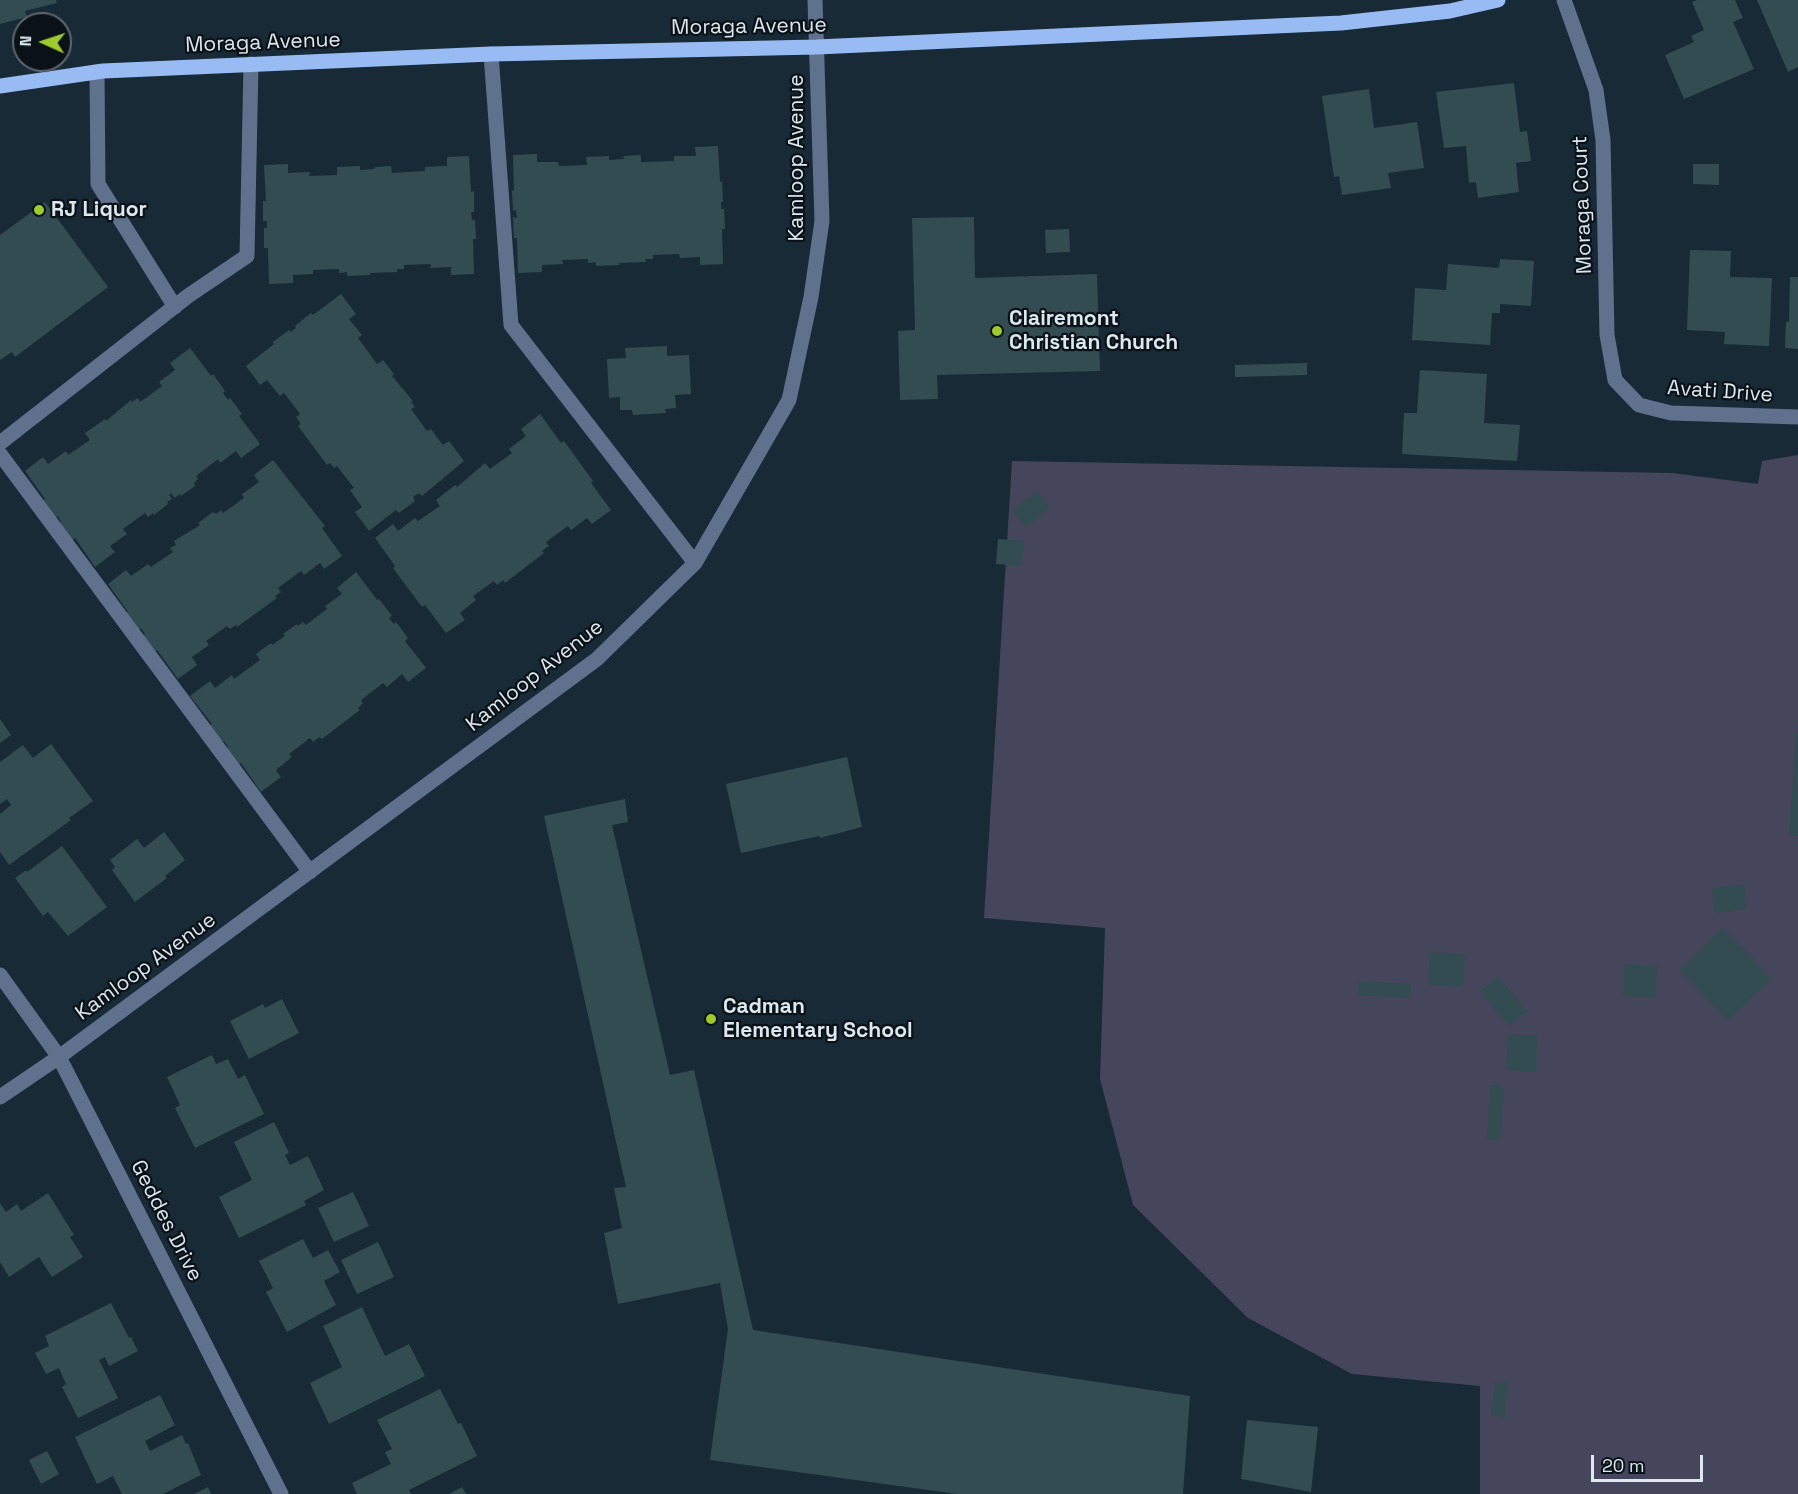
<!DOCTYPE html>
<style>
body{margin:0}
#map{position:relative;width:1798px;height:1494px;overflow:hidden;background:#182a36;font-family:"Space Grotesk",sans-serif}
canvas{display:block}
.north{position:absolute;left:12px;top:12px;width:60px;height:60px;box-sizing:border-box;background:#0a1217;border:2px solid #5e676d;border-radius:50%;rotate:273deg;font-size:16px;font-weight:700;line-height:24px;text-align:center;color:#dce7ef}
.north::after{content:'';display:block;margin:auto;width:21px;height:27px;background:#9eca2e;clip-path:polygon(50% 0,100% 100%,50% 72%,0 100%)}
.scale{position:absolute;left:1591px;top:1455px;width:112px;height:27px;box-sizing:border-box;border:3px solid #dce7ef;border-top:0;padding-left:8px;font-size:18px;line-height:21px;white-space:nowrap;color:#dce7ef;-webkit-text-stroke:4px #0a1217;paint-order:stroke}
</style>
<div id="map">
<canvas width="1798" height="1494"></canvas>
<div class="north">N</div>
<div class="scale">20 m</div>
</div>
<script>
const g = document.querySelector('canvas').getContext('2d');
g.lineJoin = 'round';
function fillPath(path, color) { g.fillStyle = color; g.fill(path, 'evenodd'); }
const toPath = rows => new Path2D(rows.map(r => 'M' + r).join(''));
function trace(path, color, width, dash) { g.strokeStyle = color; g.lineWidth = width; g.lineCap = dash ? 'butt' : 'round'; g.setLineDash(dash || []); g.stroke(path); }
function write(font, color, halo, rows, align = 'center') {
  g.font = font + ' "Space Grotesk",sans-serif'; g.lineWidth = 4.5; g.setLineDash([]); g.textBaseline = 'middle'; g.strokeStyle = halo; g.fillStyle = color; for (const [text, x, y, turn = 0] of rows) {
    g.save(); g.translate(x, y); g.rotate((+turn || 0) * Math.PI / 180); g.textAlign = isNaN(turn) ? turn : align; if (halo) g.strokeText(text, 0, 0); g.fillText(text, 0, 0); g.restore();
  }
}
const green = toPath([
 [1798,455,1798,1494,1480,1494,1480,1386,1352,1374,1248,1318,1133,1205,1100,1079,1105,928,984,918,1012,461,1672,473,1758,484,1762,461]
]);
const building = toPath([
 [0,0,56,0,57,3,25,11,27,17,0,24],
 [1697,0,1735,0,1743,18,1733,22,1754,69,1684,99,1665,55,1694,42,1691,36,1704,30,1692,2],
 [1757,0,1798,0,1798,67,1788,72],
 [1514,83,1520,132,1527,131,1531,161,1516,163,1519,192,1478,198,1476,182,1469,183,1466,146,1444,148,1436,92],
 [1369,89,1374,128,1417,122,1424,168,1388,173,1391,188,1342,195,1339,176,1334,177,1322,96],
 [718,146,720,182,722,181,723,202,721,202,721,209,724,209,725,229,722,229,723,264,700,265,700,257,680,258,679,254,653,255,653,259,645,259,646,262,619,263,619,265,596,266,596,262,588,263,588,259,562,260,563,264,542,265,542,272,518,273,517,238,514,238,513,217,517,218,516,210,513,211,512,191,514,190,513,155,537,154,537,162,558,162,559,166,587,165,586,157,609,156,609,160,624,159,623,156,641,155,641,162,674,161,674,156,696,156,695,147],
 [469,156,471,192,474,191,474,212,471,212,472,220,475,220,476,239,473,239,474,274,451,275,451,267,430,268,431,264,404,265,404,269,397,269,397,272,370,273,370,275,347,276,347,272,339,273,339,269,313,270,313,274,293,275,293,283,269,284,268,248,264,248,264,228,267,228,267,221,263,221,263,201,266,201,264,165,288,164,288,173,310,172,309,176,337,175,337,167,360,166,360,170,374,169,375,167,391,166,392,173,425,171,425,167,447,166,447,157],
 [1693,164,1719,164,1719,185,1693,184],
 [45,202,108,287,15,357,12,352,0,360,0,235],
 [974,217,975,278,1097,274,1100,371,937,375,938,399,900,400,898,331,915,330,912,218],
 [1069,229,1070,252,1046,253,1045,230],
 [1690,250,1731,251,1730,277,1772,278,1769,346,1724,344,1725,332,1687,330],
 [1500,259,1534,261,1531,306,1500,304,1500,313,1492,313,1490,345,1412,340,1415,288,1446,290,1448,264,1499,268],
 [1790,277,1798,277,1798,349,1785,348,1786,322,1789,322],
 [341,294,356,314,349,319,362,335,358,338,377,364,383,360,394,374,392,376,413,401,411,402,415,407,411,409,427,431,431,429,443,445,449,441,464,461,422,496,419,493,413,497,415,501,399,513,396,510,369,531,355,512,362,507,350,490,354,488,337,466,334,468,330,463,327,465,298,426,301,424,296,417,300,414,284,393,280,396,267,380,260,385,246,366,274,344,273,342,289,330,291,332,296,328,295,326,311,313,313,315],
 [667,346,667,356,689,355,691,394,675,395,676,408,665,409,666,413,633,415,632,410,620,410,620,397,609,398,607,359,626,358,625,348],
 [190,348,211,376,213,374,225,391,223,393,228,400,230,398,242,414,239,416,260,444,241,458,236,451,220,463,218,459,196,476,198,479,194,483,195,486,181,496,180,494,175,498,171,493,169,495,172,499,167,502,168,504,154,515,153,513,148,517,145,513,123,529,127,534,110,546,115,552,95,567,75,538,71,541,59,523,61,522,58,516,55,518,43,501,45,499,25,471,43,457,48,464,66,451,68,455,90,440,85,433,105,419,106,421,131,400,132,402,138,398,140,402,162,386,159,382,175,370,170,363],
 [1307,363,1307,375,1235,377,1235,365],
 [1420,370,1487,374,1484,423,1520,425,1517,461,1402,454,1404,413,1417,413],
 [540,414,561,443,564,441,593,481,591,483,611,510,592,524,587,518,571,530,568,526,546,542,549,546,542,551,544,553,505,583,503,580,497,585,494,581,473,596,476,600,460,613,465,620,446,633,425,605,422,607,393,568,395,566,375,538,393,524,398,531,415,518,418,521,440,506,436,500,455,485,457,487,485,463,490,469,512,453,509,449,526,436,521,429],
 [273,460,325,526,322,528,342,556,324,569,320,563,304,575,301,571,278,588,281,592,275,596,277,598,237,627,236,625,230,629,227,626,206,641,209,645,192,657,197,665,178,679,157,650,154,652,142,636,145,634,141,628,138,630,126,613,128,612,108,584,126,570,131,576,148,564,151,567,173,552,170,548,176,545,174,541,200,525,198,523,213,512,216,514,221,510,223,513,244,498,242,494,259,482,254,475],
 [1036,491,1050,507,1026,528,1012,511],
 [998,539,1024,541,1022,566,996,564],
 [356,572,377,600,379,599,392,616,389,618,394,624,396,622,408,638,405,641,426,668,408,682,402,674,387,687,383,683,361,700,363,703,358,708,360,710,322,739,319,737,313,742,310,738,289,754,292,757,276,770,281,777,261,792,241,763,238,765,226,749,228,747,224,741,222,742,209,726,212,724,190,696,210,681,215,688,232,675,234,679,260,660,256,654,271,643,272,645,285,636,283,634,297,624,298,626,303,622,306,625,327,609,325,606,342,594,337,588],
 [0,719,11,735,0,743],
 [1796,734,1798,734,1798,836,1789,835],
 [51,744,93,801,69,818,71,820,9,865,0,852,0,814,11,805,7,799,0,804,0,762,23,745,33,758],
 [847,757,862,827,820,838,819,836,741,853,726,784],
 [625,799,628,822,612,825,670,1075,694,1070,753,1330,1190,1396,1183,1494,957,1494,710,1460,728,1329,720,1283,618,1304,604,1233,622,1228,614,1188,626,1187,544,816],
 [164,832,185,860,165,876,167,878,135,902,112,870,115,867,110,860,137,839,144,848],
 [62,846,107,907,68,936,48,912,43,916,15,878,26,870,27,872],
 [1744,884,1746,909,1715,913,1712,888],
 [1723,927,1772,979,1728,1021,1679,970],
 [1430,952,1465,954,1463,987,1428,985],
 [1625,964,1657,966,1655,998,1623,996],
 [1498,976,1528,1011,1509,1026,1480,991],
 [1359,981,1411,984,1410,998,1358,995],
 [282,999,299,1033,249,1059,230,1021,263,1004,265,1008],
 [1508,1034,1537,1036,1536,1072,1506,1070],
 [212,1055,216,1064,228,1059,238,1079,245,1075,264,1114,195,1148,175,1108,180,1105,167,1077],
 [1490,1085,1504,1087,1501,1140,1487,1139],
 [274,1122,289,1153,285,1155,290,1165,308,1156,324,1190,304,1201,306,1205,239,1238,219,1197,252,1180,234,1142],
 [353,1192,369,1226,334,1242,318,1208],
 [48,1193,74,1235,70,1237,83,1257,52,1277,39,1257,9,1277,0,1262,0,1203,6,1212,17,1204,21,1211],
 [303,1239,313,1258,328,1250,340,1272,324,1281,336,1305,287,1332,266,1292,273,1288,259,1261],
 [378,1242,394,1277,357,1294,341,1260],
 [111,1303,129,1338,131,1337,138,1351,109,1366,105,1357,99,1360,118,1398,78,1418,62,1387,66,1384,59,1368,46,1374,35,1353,49,1346,45,1336],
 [362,1307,385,1356,409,1344,425,1376,329,1424,310,1383,342,1367,323,1326],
 [1495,1382,1508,1383,1505,1417,1491,1415],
 [440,1389,458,1424,461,1423,477,1456,409,1490,411,1494,357,1494,352,1483,391,1464,385,1452,392,1449,377,1420],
 [160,1395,175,1425,145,1441,150,1451,182,1435,186,1444,188,1443,201,1475,163,1494,122,1494,113,1476,97,1484,75,1437],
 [1247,1420,1318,1427,1311,1492,1241,1479],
 [47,1451,59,1474,41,1484,29,1460],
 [208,1487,211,1494,194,1494],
 [462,1487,466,1494,449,1494]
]);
const minor = toPath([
 [1564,0,1596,90,1603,140,1607,335,1615,380,1639,405,1671,413,1798,417],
 [491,54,511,325,695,563],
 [97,72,98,184,175,307],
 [0,443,188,296,247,256,251,64],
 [0,454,310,872],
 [0,975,59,1057,281,1494],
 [0,1097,59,1057,597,659,695,563,789,400,811,297,822,221,815,0]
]);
const major = toPath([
 [0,86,103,71,491,54,817,47,1341,23,1450,11,1498,0]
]);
const markers = [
 [39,210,6,"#9eca2e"],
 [997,331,6,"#9eca2e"],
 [711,1019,6,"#9eca2e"]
];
const streetNames = [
 ["Moraga Avenue",749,27,-1],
 ["Moraga Avenue",263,43,-2],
 ["Kamloop Avenue",797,158,-90],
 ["Moraga Court",1583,205,-92],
 ["Avati Drive",1720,392,4],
 ["Kamloop Avenue",535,676,-38],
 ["Kamloop Avenue",146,967,-36],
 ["Geddes Drive",166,1221,63]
];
const poiNames = [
 ["RJ Liquor",51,210],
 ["Clairemont",1009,319],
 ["Christian Church",1009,343],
 ["Cadman",723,1007],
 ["Elementary School",723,1031]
];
fillPath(green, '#45465c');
fillPath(building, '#334c52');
trace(minor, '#60718d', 15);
trace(major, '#98bbf4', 15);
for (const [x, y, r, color] of markers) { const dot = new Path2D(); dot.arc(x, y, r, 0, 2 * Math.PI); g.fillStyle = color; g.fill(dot); trace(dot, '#0a1217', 2); }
write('21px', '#dce7ef', '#0a1217', streetNames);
write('bold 21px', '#dce7ef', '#0a1217', poiNames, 'left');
</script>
